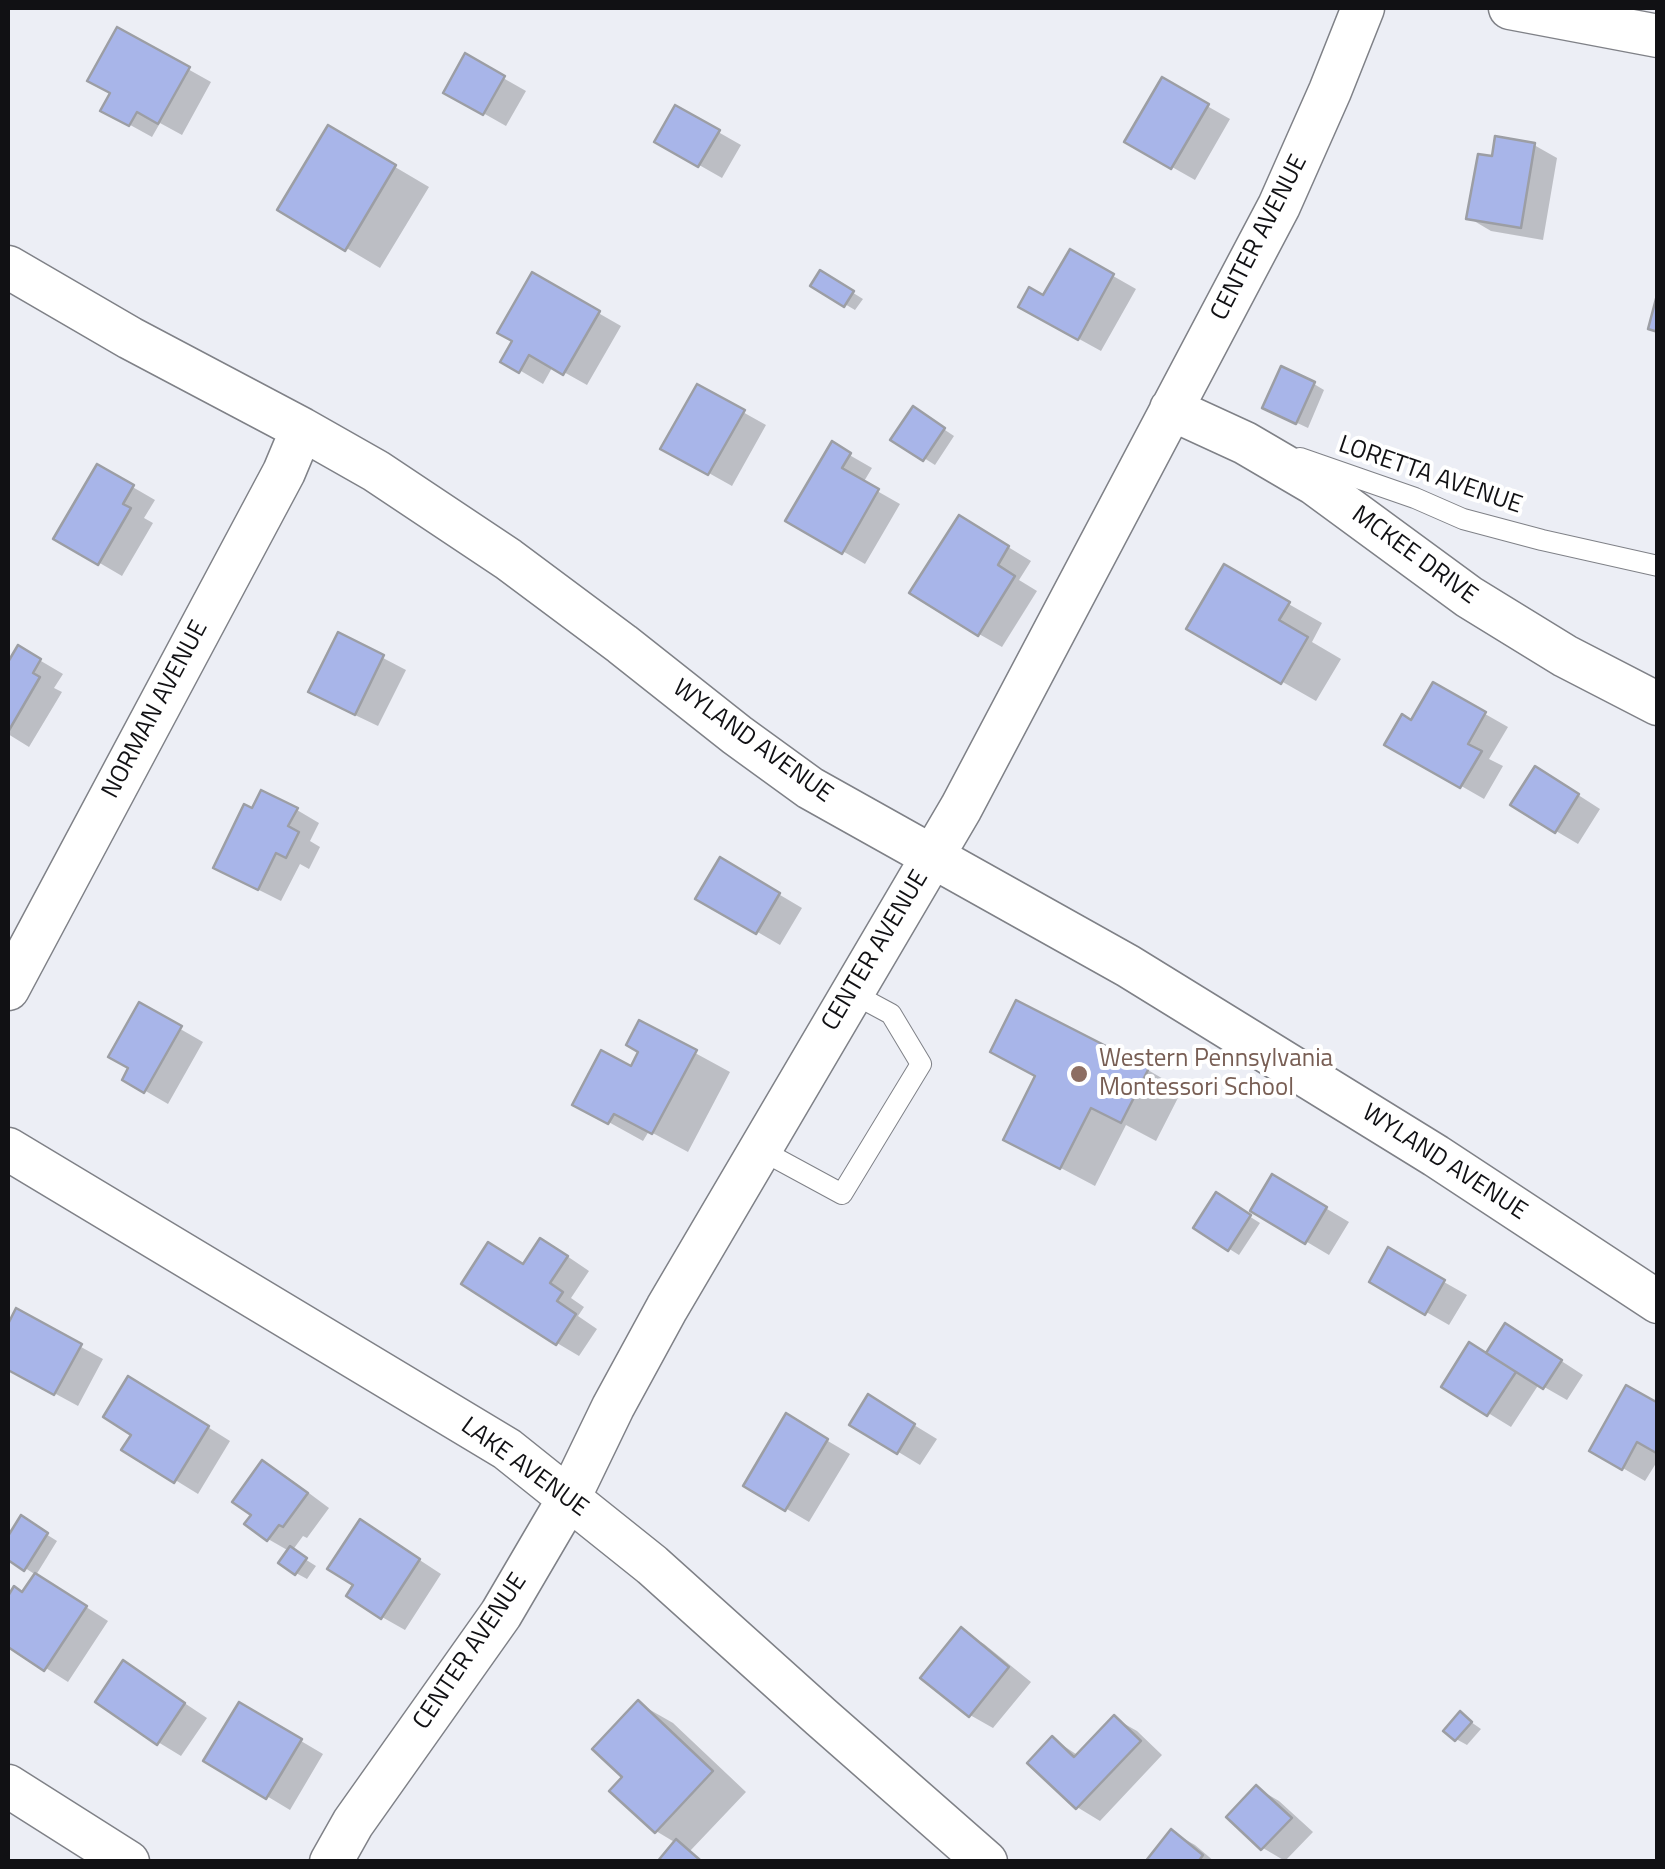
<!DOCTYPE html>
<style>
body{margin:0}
#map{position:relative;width:1665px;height:1869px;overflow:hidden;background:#eceef5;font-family:"Titillium Web",sans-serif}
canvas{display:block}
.frame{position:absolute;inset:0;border:10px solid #111114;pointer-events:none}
</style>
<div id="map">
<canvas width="1665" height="1869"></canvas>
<div class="frame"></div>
</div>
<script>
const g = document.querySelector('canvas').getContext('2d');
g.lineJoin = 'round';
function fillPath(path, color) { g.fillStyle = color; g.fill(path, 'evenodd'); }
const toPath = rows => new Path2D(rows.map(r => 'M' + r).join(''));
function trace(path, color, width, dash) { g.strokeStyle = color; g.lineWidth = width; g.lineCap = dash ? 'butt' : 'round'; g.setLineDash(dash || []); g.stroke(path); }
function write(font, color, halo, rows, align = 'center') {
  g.font = font + ' "Titillium Web",sans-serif'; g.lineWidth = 8; g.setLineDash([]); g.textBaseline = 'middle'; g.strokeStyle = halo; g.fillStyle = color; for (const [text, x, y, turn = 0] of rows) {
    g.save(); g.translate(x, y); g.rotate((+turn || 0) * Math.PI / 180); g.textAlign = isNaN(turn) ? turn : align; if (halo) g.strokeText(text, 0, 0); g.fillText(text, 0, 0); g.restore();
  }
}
const shadow = toPath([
 [118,30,211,82,182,135,160,123,152,137,103,110,112,92],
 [466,57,526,91,506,126,446,92],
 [1163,81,1230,119,1195,180,1128,142],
 [676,108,741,145,722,178,657,141],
 [329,128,429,187,380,268,281,209],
 [1534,145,1557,158,1543,240,1491,231,1469,218,1494,158],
 [1071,252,1136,289,1101,351,1021,307,1044,299],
 [821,273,863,299,855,310,814,286],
 [532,275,621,326,587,385,553,366,543,384,504,361,515,341],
 [1314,384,1324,390,1308,428,1276,413],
 [698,387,766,425,732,486,664,448],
 [924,416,954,436,935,465,894,439],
 [832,445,872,468,863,483,900,504,865,564,789,520],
 [98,467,155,500,144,518,153,523,122,576,57,538],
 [982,531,1031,561,1019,580,1037,591,1002,647,979,634],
 [1225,568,1322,623,1312,642,1341,659,1316,701,1190,629],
 [339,635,406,670,378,726,334,705],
 [19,648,63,674,54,688,62,692,29,747,8,734,8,664,9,665],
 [1434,685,1508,727,1489,759,1503,766,1484,799,1388,744,1412,723],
 [1558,782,1600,809,1578,844,1556,831],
 [297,810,319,823,310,841,320,847,309,869,300,864,281,901,239,880,253,811],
 [721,860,802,908,780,945,699,898],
 [140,1006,203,1042,168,1104,125,1079,131,1067],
 [640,1023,730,1072,688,1152,649,1131,643,1141,576,1104,632,1069,641,1052],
 [1148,1070,1182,1090,1156,1141,1126,1125,1095,1186,1006,1139],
 [1273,1177,1349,1222,1329,1255,1253,1210],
 [1217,1196,1260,1223,1239,1255,1196,1228],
 [1389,1251,1467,1295,1449,1325,1372,1281],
 [564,1254,589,1271,571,1298,584,1307,578,1316,597,1329,579,1356,557,1343,525,1266],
 [17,1312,103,1359,78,1406,8,1368,8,1330],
 [1529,1340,1583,1375,1567,1400,1539,1384,1511,1427,1444,1386,1488,1356],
 [152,1392,230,1441,198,1494,125,1449,134,1434],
 [1658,1406,1658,1460,1645,1481,1592,1450],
 [891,1411,937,1439,920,1465,852,1424],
 [787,1417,850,1454,809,1522,746,1485],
 [263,1463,286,1476,329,1508,307,1538,303,1536,292,1551,316,1566,307,1579,296,1573,289,1551,268,1539,254,1515],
 [22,1519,57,1541,36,1575,8,1557,8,1541],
 [383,1536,441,1574,405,1630,382,1617],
 [58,1589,108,1621,68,1682,8,1644,8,1600,14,1590,24,1595],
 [961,1631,984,1644,1031,1682,993,1728,970,1715],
 [124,1663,207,1718,181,1756,158,1742],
 [638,1703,673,1723,746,1792,690,1851,702,1862,661,1862,676,1843,656,1831,626,1777],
 [240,1705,323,1754,290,1810,207,1760],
 [1461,1715,1481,1729,1467,1745,1456,1739],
 [1114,1718,1137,1731,1162,1755,1100,1821,1077,1807,1053,1739,1079,1756],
 [1257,1788,1279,1801,1313,1832,1285,1861,1263,1848,1229,1817],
 [1172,1832,1195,1845,1215,1862,1148,1862]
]);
const building = toPath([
 [117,27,190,67,158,124,137,112,129,126,100,111,110,93,87,81,117,27],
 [465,53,505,76,483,115,443,93,465,53],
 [1162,77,1209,104,1171,169,1124,142,1162,77],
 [675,105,720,130,698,167,654,142,675,105],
 [328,125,396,165,345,251,277,210,328,125],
 [1495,136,1535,143,1521,228,1466,219,1478,154,1492,156,1495,136],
 [1070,249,1114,274,1078,340,1018,307,1029,287,1043,295,1070,249],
 [820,270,854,291,844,307,810,286,820,270],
 [532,272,600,311,563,375,529,355,519,373,500,362,512,341,497,333,532,272],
 [1658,291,1658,332,1648,329,1658,291],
 [1281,366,1315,382,1296,424,1262,408,1281,366],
 [697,384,745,410,708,475,660,449,697,384],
 [913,406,945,428,923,461,890,440,913,406],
 [832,441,851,453,842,468,879,489,842,554,785,521,832,441],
 [97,464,134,485,123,504,131,508,98,565,53,539,97,464],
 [959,515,1009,546,998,565,1015,576,978,636,909,593,959,515],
 [1224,564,1290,602,1279,620,1308,637,1281,684,1186,629,1224,564],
 [338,632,384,655,355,715,308,692,338,632],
 [18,645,41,659,33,673,40,677,8,732,8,662,18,645],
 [1433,682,1486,712,1468,744,1482,751,1460,788,1384,745,1402,714,1411,720,1433,682],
 [1535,766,1579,794,1555,833,1510,805,1535,766],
 [261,790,298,808,288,826,299,832,286,858,276,853,258,890,213,868,244,804,252,808,261,790],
 [720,857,780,893,756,934,695,899,720,857],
 [1016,1000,1149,1068,1121,1123,1091,1108,1060,1169,1003,1140,1035,1076,990,1052,1016,1000],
 [139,1002,182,1026,144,1093,122,1080,128,1068,108,1057,139,1002],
 [639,1020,697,1050,652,1134,614,1114,608,1124,572,1105,601,1050,631,1066,638,1052,626,1045,639,1020],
 [1272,1174,1327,1207,1305,1244,1250,1211,1272,1174],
 [1216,1192,1251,1215,1228,1251,1193,1228,1216,1192],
 [540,1238,568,1256,550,1283,563,1292,557,1301,576,1314,556,1345,461,1284,488,1242,523,1264,540,1238],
 [1388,1247,1445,1280,1425,1315,1369,1282,1388,1247],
 [16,1308,82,1344,54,1395,8,1370,8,1324,16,1308],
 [1505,1323,1562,1360,1543,1389,1486,1353,1505,1323],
 [1469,1342,1516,1372,1487,1416,1441,1387,1469,1342],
 [128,1376,209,1426,174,1483,121,1450,131,1435,103,1417,128,1376],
 [1626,1385,1658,1403,1658,1454,1637,1442,1622,1470,1589,1451,1626,1385],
 [868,1394,915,1424,897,1454,849,1425,868,1394],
 [786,1413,828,1439,785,1511,743,1486,786,1413],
 [262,1460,308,1493,283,1527,279,1525,267,1541,244,1524,251,1515,232,1502,262,1460],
 [21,1515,48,1533,24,1571,8,1560,8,1536,21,1515],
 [360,1519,420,1559,381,1619,346,1596,353,1585,327,1569,360,1519],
 [290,1546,307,1558,295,1575,278,1563,290,1546],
 [35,1573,87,1606,44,1671,8,1647,8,1596,14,1586,22,1592,35,1573],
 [961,1627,1009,1667,969,1717,920,1678,961,1627],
 [123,1660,185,1703,157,1745,95,1702,123,1660],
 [638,1700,713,1771,655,1833,609,1791,622,1777,592,1749,638,1700],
 [239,1702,302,1739,266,1799,203,1761,239,1702],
 [1460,1711,1472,1722,1455,1741,1443,1731,1460,1711],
 [1114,1715,1141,1741,1076,1809,1027,1763,1052,1736,1074,1757,1114,1715],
 [1256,1785,1292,1818,1261,1850,1226,1817,1256,1785],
 [1171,1829,1203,1855,1198,1862,1145,1862,1171,1829],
 [676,1839,700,1860,699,1862,657,1862,676,1839]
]);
const lane = toPath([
 [1300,458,1415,498,1463,519,1542,540,1658,566],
 [759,1149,842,1194,921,1064,891,1014,852,993]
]);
const street = toPath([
 [1510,8,1658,36],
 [8,267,130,338,302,429,376,471,508,559,622,644,737,735,810,788,1128,966,1436,1156,1658,1302],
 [1171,409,1245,443,1315,484,1469,597,1565,656,1658,704],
 [8,989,284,472,302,429],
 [8,1149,507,1449,652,1565,821,1717,986,1862],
 [8,1786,128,1862],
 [331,1862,353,1823,501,1614,569,1498,613,1407,667,1308,961,808,1279,206,1330,91,1363,8]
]);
const markers = [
 [1079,1074,10,"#8d6e63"]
];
const streetNames = [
 ["CENTER AVENUE",1260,238,-63],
 ["LORETTA AVENUE",1430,476,19],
 ["MCKEE DRIVE",1414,556,36],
 ["NORMAN AVENUE",156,710,-62],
 ["WYLAND AVENUE",752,742,36],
 ["CENTER AVENUE",876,951,-59],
 ["WYLAND AVENUE",1444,1163,33],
 ["LAKE AVENUE",524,1468,36],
 ["CENTER AVENUE",471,1652,-56]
];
const educationNames = [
 ["Western Pennsylvania",1099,1060],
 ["Montessori School",1099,1089]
];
fillPath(shadow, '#0003');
fillPath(building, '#a8b5e9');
trace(building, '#9c9ea4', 2.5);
trace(lane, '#7f8187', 22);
trace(street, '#7f8187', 45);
trace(lane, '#fff', 20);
trace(street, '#fff', 42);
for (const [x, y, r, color] of markers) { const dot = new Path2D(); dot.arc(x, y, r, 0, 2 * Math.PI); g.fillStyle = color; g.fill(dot); trace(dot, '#fff', 4); }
write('25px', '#111114', '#fff', streetNames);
write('25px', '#785e54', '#fff', educationNames, 'left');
</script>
